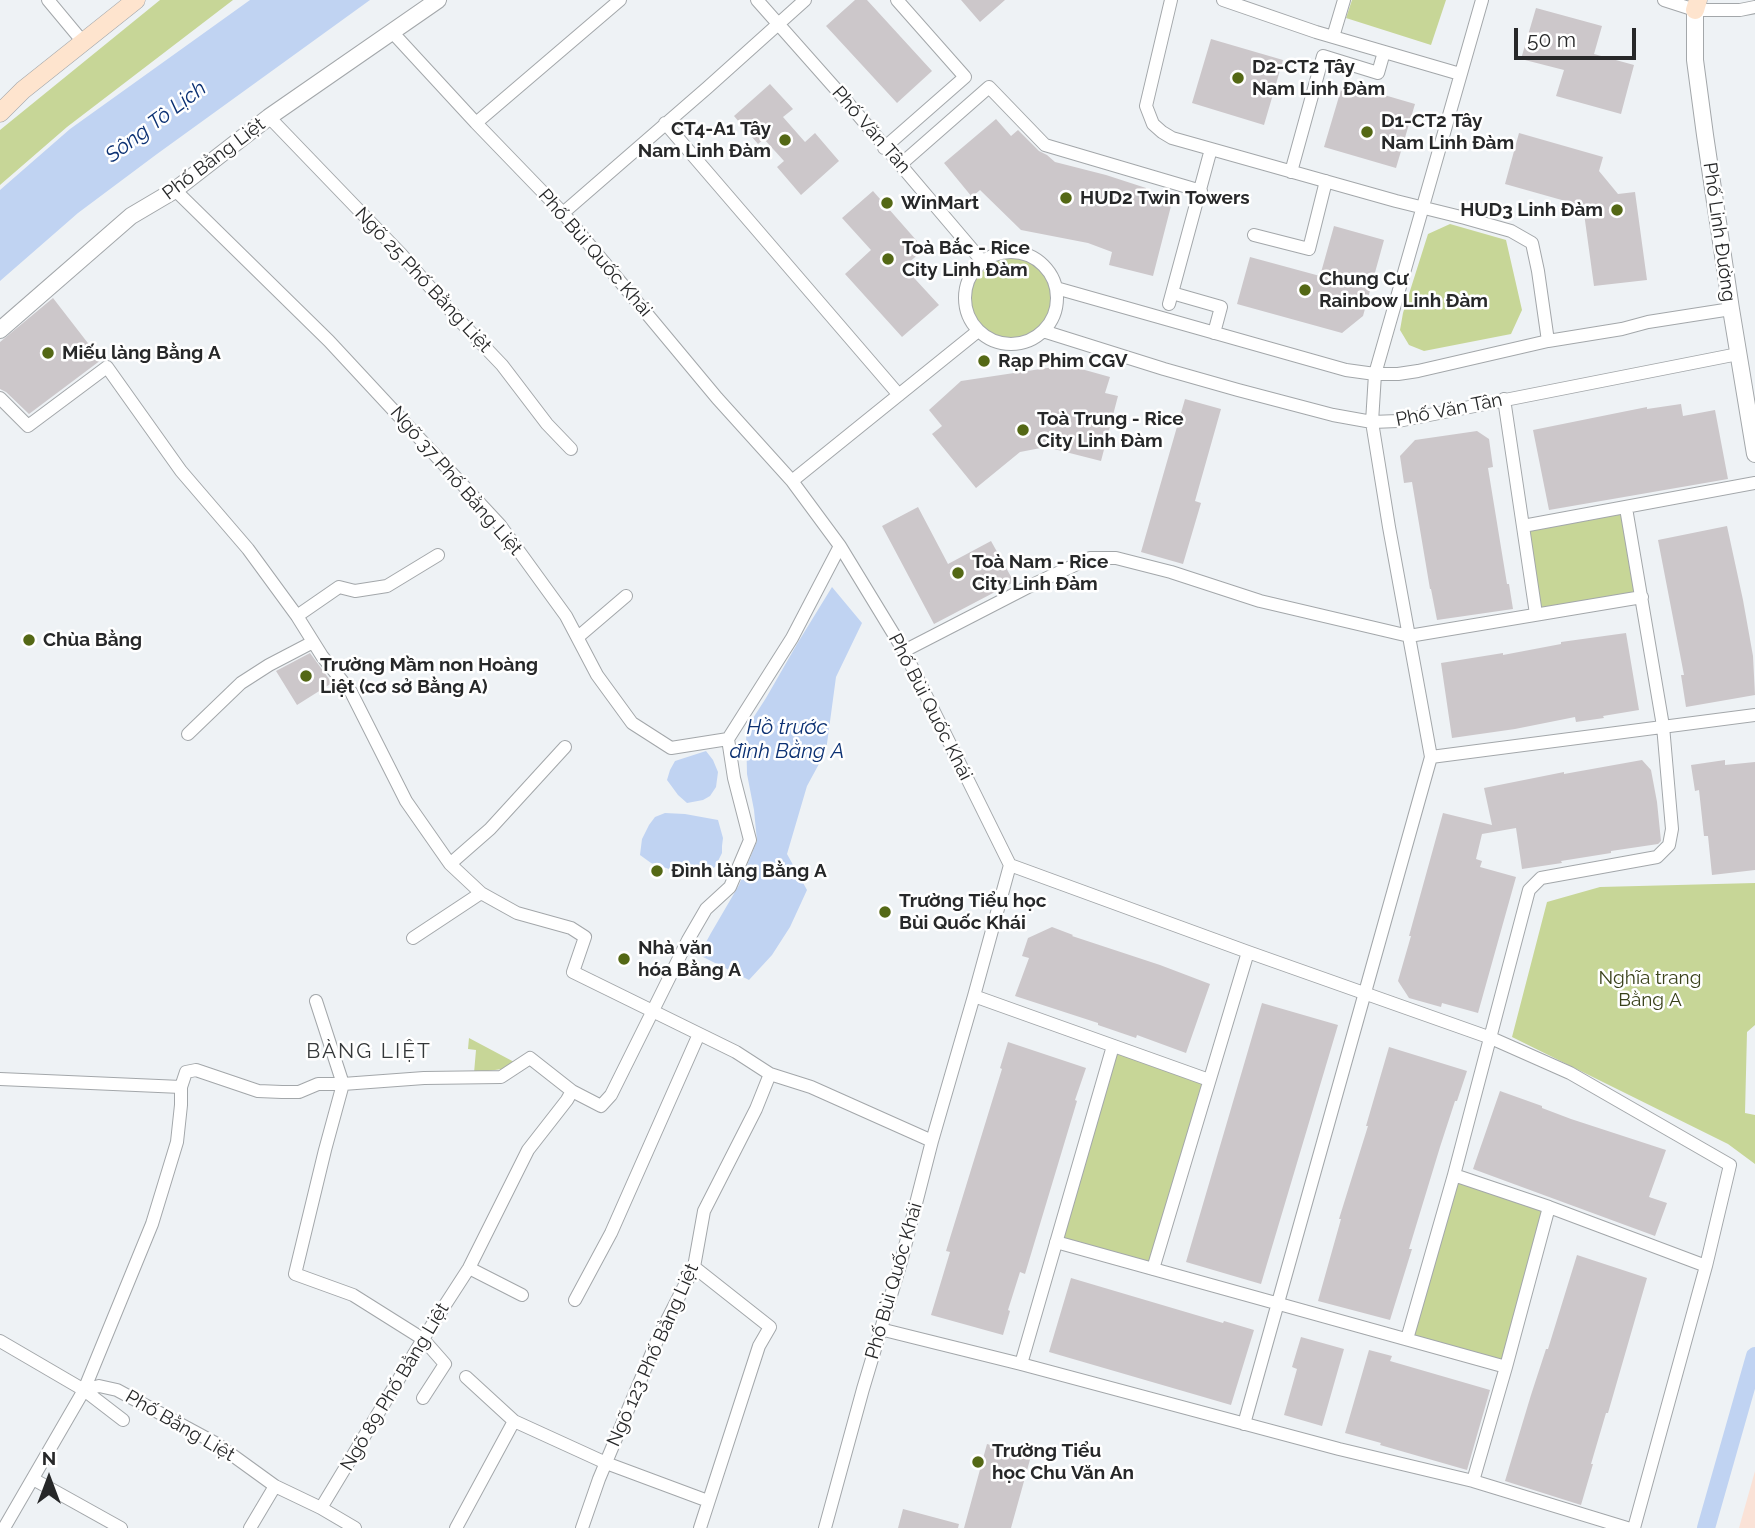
<!DOCTYPE html>
<meta charset="utf-8">
<style>
body{margin:0}
#map{position:relative;width:1755px;height:1528px;overflow:hidden;background:#eef2f5;font-family:Raleway,sans-serif}
canvas{display:block}
.north{position:absolute;left:14px;top:1444px;width:70px;height:70px;-webkit-text-stroke:5px #fff;paint-order:stroke;rotate:0deg;font-size:19px;font-weight:700;line-height:28px;text-align:center;color:#272829}
.north::after{content:'';display:block;margin:auto;width:24px;height:32px;background:#272829;clip-path:polygon(50% 0,100% 100%,50% 72%,0 100%)}
.scale{position:absolute;left:1514px;top:28px;width:122px;height:32px;box-sizing:border-box;border:4px solid #272829;border-top:0;padding-left:9px;font-size:21px;line-height:24px;white-space:nowrap;color:#272829;-webkit-text-stroke:5px #fff;paint-order:stroke}
</style>
<div id="map">
<canvas width="1755" height="1528"></canvas>
<div class="north">N</div>
<div class="scale">50 m</div>
</div>
<script>
const g = document.querySelector('canvas').getContext('2d');
g.lineJoin = 'round';
function fillPath(path, color) { g.fillStyle = color; g.fill(path, 'evenodd'); }
const toPath = rows => new Path2D(rows.map(r => 'M' + r).join(''));
function trace(path, color, width, dash) { g.strokeStyle = color; g.lineWidth = width; g.lineCap = dash ? 'butt' : 'round'; g.setLineDash(dash || []); g.stroke(path); }
function write(font, color, halo, rows, align = 'center') {
  g.font = font + ' Raleway,sans-serif'; g.lineWidth = 5; g.setLineDash([]); g.textBaseline = 'middle'; g.strokeStyle = halo; g.fillStyle = color; for (const [text, x, y, turn = 0] of rows) {
    g.save(); g.translate(x, y); g.rotate((+turn || 0) * Math.PI / 180); g.textAlign = isNaN(turn) ? turn : align; if (halo) g.strokeText(text, 0, 0); g.fillText(text, 0, 0); g.restore();
  }
}
const medical = toPath([
 [1755,1471,1755,1528,1739,1528]
]);
const green = toPath([
 [160,0,233,0,67,127,0,185,0,130],
 [1352,0,1446,0,1431,45,1346,18],
 [1450,224,1506,240,1522,310,1511,334,1424,351,1409,345,1400,330,1403,313,1428,234],
 '965 298a46 46 0 1 1 92 0a46 46 0 1 1-92 0Z',
 [1626,508,1642,597,1536,614,1523,526],
 [1755,883,1755,1025,1747,1032,1745,1113,1755,1115,1755,1164,1728,1144,1512,1037,1547,902,1600,887],
 [469,1038,516,1063,516,1067,474,1073,476,1050,468,1049],
 [1113,1046,1209,1080,1153,1269,1056,1242],
 [1454,1175,1549,1207,1506,1367,1407,1339]
]);
const water = toPath([
 [250,0,370,0,157,154,78,213,0,281,0,190,70,129],
 [832,587,862,623,836,677,826,751,807,786,787,854,807,890,790,927,772,955,749,980,699,955,711,933,739,885,757,841,754,810,747,774,746,729,766,698,797,644],
 [706,751,713,760,718,772,716,787,710,796,703,800,687,803,678,795,667,780,670,770,675,761],
 [665,813,685,814,718,820,723,838,722,846,722,853,715,867,701,875,690,876,651,863,640,855,642,839,649,825,655,817]
]);
const canal = toPath([
 [1706,1528,1755,1356]
]);
const building = toPath([
 [855,0,867,0,932,71,897,103,826,26],
 [961,0,1005,0,980,22],
 [1536,8,1602,26,1594,54,1634,65,1621,114,1556,96,1564,70,1521,59],
 [1211,39,1283,60,1264,125,1192,103],
 [1343,83,1415,104,1396,168,1324,147],
 [770,84,793,109,783,117,805,142,815,133,839,161,801,195,777,167,784,161,764,139,758,144,734,116],
 [996,119,1011,136,1018,130,1039,151,1047,155,1055,162,1106,175,1146,188,1144,199,1171,206,1153,276,1109,265,1112,252,1088,243,1021,230,980,190,972,197,944,163],
 [1519,133,1603,157,1599,171,1618,194,1635,192,1647,280,1594,286,1583,206,1505,184],
 [873,191,924,249,904,267,939,305,902,337,845,274,871,250,842,218],
 [1334,226,1384,240,1363,316,1342,333,1237,304,1250,257,1320,276],
 [53,298,101,360,29,414,6,392,0,389,0,342],
 [1067,365,1110,377,1105,393,1118,396,1101,461,1046,447,1020,452,976,488,932,434,942,426,929,410,961,381],
 [1185,399,1221,409,1195,501,1201,503,1183,564,1141,552],
 [1681,404,1683,416,1715,410,1728,479,1549,510,1533,430,1622,412,1647,407,1647,409],
 [1477,431,1489,439,1493,467,1488,468,1507,584,1509,584,1513,609,1437,620,1431,589,1430,589,1412,482,1404,483,1400,456,1415,440],
 [918,507,948,564,991,541,1014,582,934,624,882,526],
 [1727,526,1743,600,1753,656,1755,695,1686,707,1681,675,1684,675,1658,540],
 [1626,633,1639,710,1603,716,1604,718,1576,722,1575,717,1515,729,1452,738,1441,663,1503,653,1503,655,1561,644,1561,642],
 [310,653,332,683,297,705,276,671],
 [1642,760,1651,770,1657,802,1661,841,1658,844,1611,851,1611,853,1561,861,1562,863,1522,869,1516,828,1482,834,1476,859,1482,861,1480,867,1516,877,1478,1013,1442,1003,1441,1007,1409,998,1398,981,1411,936,1409,936,1443,813,1492,825,1484,788,1564,772,1564,774],
 [1725,760,1725,765,1755,762,1755,870,1712,875,1708,836,1704,836,1699,790,1695,791,1691,765],
 [1052,927,1073,935,1072,936,1160,965,1210,984,1186,1053,1137,1035,1136,1038,1098,1025,1098,1023,1015,996,1029,958,1022,956,1028,938],
 [1262,1003,1338,1025,1261,1284,1186,1262],
 [1008,1042,1086,1068,1075,1100,1077,1101,1025,1274,1020,1272,1008,1310,1010,1311,1003,1335,931,1315,950,1252,946,1251,1002,1069,1000,1068],
 [1389,1047,1467,1071,1457,1101,1455,1101,1440,1147,1409,1249,1412,1249,1390,1320,1318,1301,1341,1219,1339,1219,1368,1126,1366,1126],
 [1500,1091,1542,1106,1542,1108,1571,1119,1666,1150,1649,1197,1667,1203,1655,1236,1473,1169],
 [1577,1255,1647,1278,1608,1413,1606,1413,1591,1464,1593,1464,1581,1505,1505,1481,1531,1395,1546,1349,1548,1349],
 [1071,1278,1223,1323,1224,1321,1254,1330,1231,1405,1049,1352],
 [1301,1337,1344,1349,1322,1426,1284,1415,1297,1369,1292,1367],
 [1369,1350,1392,1356,1390,1361,1490,1390,1467,1470,1380,1445,1381,1443,1345,1433],
 [987,1444,1031,1456,1011,1528,964,1528],
 [903,1509,959,1524,958,1528,898,1528]
]);
const minor = toPath([
 [48,0,83,42],
 [757,0,842,96,983,262],
 [1171,0,1146,106,1153,124,1162,132,1172,138,1396,201,1465,218,1511,231,1532,243,1538,271,1548,341],
 [1223,0,1316,32,1460,74],
 [1664,0,1695,10,1740,10,1755,7],
 [393,33,476,123,563,213,717,398,792,481,840,546,904,651,1010,865,974,996,932,1141,901,1262,863,1389,825,1528],
 [1333,37,1344,0],
 [269,117,401,254,457,318,502,365,547,424,571,449],
 [476,123,620,0],
 [665,123,899,395],
 [884,148,965,77,897,0],
 [900,165,989,87,1045,145,1201,191],
 [1291,172,1323,56,1378,73,1384,52],
 [175,190,329,341,500,525,566,616,597,675,632,723,671,748,728,739],
 [563,213,707,88,805,0],
 [1254,235,1309,249,1326,181],
 '965 298a46 46 0 1 1 92 0a46 46 0 1 1-92 0Z',
 [1056,288,1346,370,1375,374,1398,374,1418,371,1548,341,1622,329,1648,322,1731,309],
 [1172,293,1221,307,1214,333],
 [1169,304,1211,149],
 [1043,331,1164,369,1238,390,1333,415,1372,422,1398,421,1424,416,1738,354],
 [0,398,28,426,107,367,181,471,248,549,297,616,322,656,351,692,406,801,450,864,481,893,517,913,571,928,585,937,573,972,736,1052,770,1074,811,1087,932,1141],
 [1504,399,1536,614],
 [792,481,978,331],
 [1523,526,1755,483],
 [297,616,339,587,355,591,387,586,438,555],
 [578,637,626,596],
 [904,651,1032,585,1090,558,1116,558,1171,572,1260,601,1409,636,1642,597],
 [188,734,241,683,269,665,313,642],
 [1431,757,1755,715],
 [450,864,490,829,565,747],
 [1010,865,1248,952,1491,1038,1570,1073,1730,1165,1706,1266,1634,1528],
 [413,938,481,893],
 [974,996,1209,1080],
 [316,1001,343,1084],
 [0,1079,181,1087,181,1105,177,1142,152,1224,84,1390,4,1528],
 [343,1084,325,1150,295,1274,353,1295,423,1339,445,1364,423,1398],
 [181,1087,186,1072,196,1070,258,1091,282,1092,299,1092,318,1084,343,1084,424,1078,501,1077,530,1058,572,1091,601,1106,611,1095,688,940,706,909,730,887,750,840,734,778,728,739,792,638,840,546],
 [1454,1175,1549,1207,1706,1266],
 [1056,1242,1506,1367],
 [694,1267,770,1327,759,1346,700,1528],
 [469,1268,522,1295],
 [1153,1269,1248,952],
 [575,1300,611,1233,699,1034],
 [880,1329,1021,1364,1339,1449,1473,1481,1627,1528],
 [1407,1339,1454,1175,1529,890,1541,878,1657,857,1669,845,1672,829,1663,726,1626,508],
 [0,1341,84,1390,123,1420],
 [1021,1364,1113,1046],
 [466,1377,514,1421,606,1463,708,1501],
 [84,1390,99,1386,117,1390,217,1444,275,1486,321,1508,355,1528],
 [1244,1424,1431,757,1389,527,1372,422,1375,374,1482,0],
 [33,1479,121,1528],
 [1473,1481,1506,1367,1549,1207],
 [321,1508,423,1339,469,1268,528,1150,567,1100,572,1091],
 [250,1528,275,1486],
 [456,1528,514,1421],
 [582,1528,599,1479,659,1336,694,1267,704,1211,756,1109,770,1074]
]);
const tertiary = toPath([
 [1695,10,1695,60,1705,135,1731,309,1755,454],
 [0,330,131,216,175,190,269,117,438,0]
]);
const secondary = toPath([
 [1695,10,1698,0],
 [0,113,23,90,136,0]
]);
const markers = [
 [1238,78,7,"#546815"],
 [1367,132,7,"#546815"],
 [785,140,7,"#546815"],
 [1066,198,7,"#546815"],
 [887,203,7,"#546815"],
 [1617,210,7,"#546815"],
 [888,259,7,"#546815"],
 [1305,290,7,"#546815"],
 [48,353,7,"#546815"],
 [984,361,7,"#546815"],
 [1023,430,7,"#546815"],
 [958,573,7,"#546815"],
 [29,640,7,"#546815"],
 [306,676,7,"#546815"],
 [657,871,7,"#546815"],
 [885,912,7,"#546815"],
 [624,959,7,"#546815"],
 [978,1462,7,"#546815"]
];
const poiNames = [
 ["D2-CT2 Tây",1252,67],
 ["Nam Linh Đàm",1252,89],
 ["D1-CT2 Tây",1381,121],
 ["Nam Linh Đàm",1381,143],
 ["CT4-A1 Tây",771,129,"right"],
 ["Nam Linh Đàm",771,151,"right"],
 ["HUD2 Twin Towers",1080,198],
 ["WinMart",901,203],
 ["HUD3 Linh Đàm",1603,210,"right"],
 ["Toà Bắc - Rice",902,248],
 ["City Linh Đàm",902,270],
 ["Chung Cư",1319,279],
 ["Rainbow Linh Đàm",1319,301],
 ["Miếu làng Bằng A",62,353],
 ["Rạp Phim CGV",998,361],
 ["Toà Trung - Rice",1037,419],
 ["City Linh Đàm",1037,441],
 ["Toà Nam - Rice",972,562],
 ["City Linh Đàm",972,584],
 ["Chùa Bằng",43,640],
 ["Trường Mầm non Hoàng",320,665],
 ["Liệt (cơ sở Bằng A)",320,687],
 ["Đình làng Bằng A",671,871],
 ["Trường Tiểu học",899,901],
 ["Bùi Quốc Khái",899,923],
 ["Nhà văn",638,948],
 ["hóa Bằng A",638,970],
 ["Trường Tiểu",992,1451],
 ["học Chu Văn An",992,1473]
];
const streetNames = [
 ["Phố Văn Tân",871,130,49],
 ["Phố Bằng Liệt",214,159,-37],
 ["Phố Linh Đường",1719,232,82],
 ["Phố Bùi Quốc Khái",595,253,49],
 ["Ngõ 25 Phố Bằng Liệt",423,280,47],
 ["Phố Văn Tân",1449,410,-11],
 ["Ngõ 37 Phố Bằng Liệt",456,481,49],
 ["Phố Bùi Quốc Khái",930,707,63],
 ["Phố Bùi Quốc Khái",894,1281,-74],
 ["Ngõ 123 Phố Bằng Liệt",653,1355,-66],
 ["Ngõ 89 Phố Bằng Liệt",395,1387,-59],
 ["Phố Bằng Liệt",180,1426,30]
];
const parkNames = [
 ["Nghĩa trang",1650,978],
 ["Bằng A",1650,1000]
];
const waterNames = [
 ["Sông Tô Lịch",156,122,-37],
 ["Hồ trước",787,728],
 ["đình Bằng A",787,752]
];
const neighbourhoodNames = [
 ["BÀNG LIỆT",369,1052]
];
fillPath(medical, '#fae2d7');
fillPath(green, '#c7d697');
fillPath(water, '#c0d3f2');
trace(canal, '#c0d3f2', 18);
fillPath(building, '#ccc7ca');
trace(minor, '#a3a7aa', 14);
trace(tertiary, '#a3a7aa', 18);
trace(secondary, '#a3a7aa', 19);
trace(minor, '#fff', 12);
trace(tertiary, '#fff', 16);
trace(secondary, '#fee4ce', 18);
for (const [x, y, r, color] of markers) { const dot = new Path2D(); dot.arc(x, y, r, 0, 2 * Math.PI); g.fillStyle = color; g.fill(dot); trace(dot, '#fff', 2.5); }
write('bold 19px', '#272829', '#fff', poiNames, 'left');
write('19px', '#272829', '#fff', streetNames);
write('19px', '#39411a', '#fff', parkNames);
write('italic 21px', '#0c3173', '#fff', waterNames);
g.letterSpacing = '2px';
write('21px', '#35383a', '#fff', neighbourhoodNames);
g.letterSpacing = '0px';
</script>
